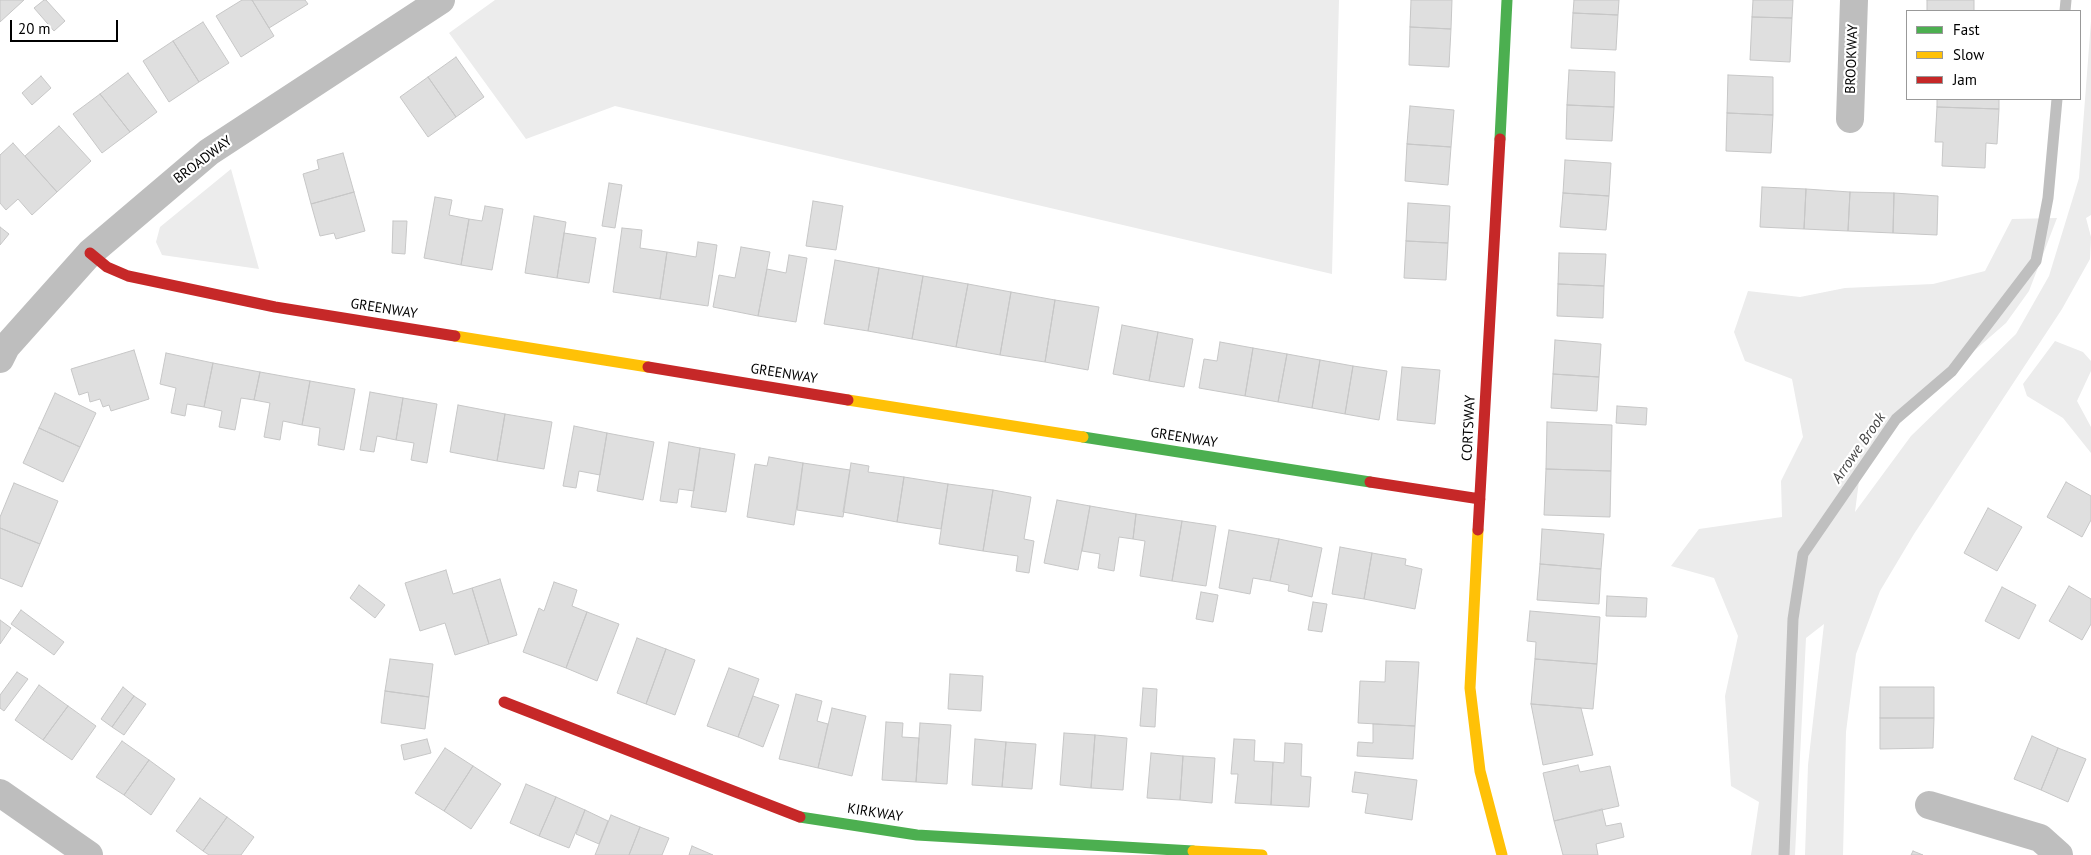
<!DOCTYPE html>
<style>
body{margin:0}
#map{position:relative;width:2091px;height:855px;overflow:hidden;background:#fff;font-family:"PT Sans",sans-serif}
canvas{display:block}
.legend{position:absolute;left:1906px;top:10px;width:175px;height:90px;box-sizing:border-box;background:#fff;border:1px solid #999;margin:0;padding:6px 9px;list-style:none;font-size:15px;color:#000}
.legend li{display:flex;align-items:center;gap:10px;height:25px}
.legend b{width:25px;border:1px solid #999}
.scale{position:absolute;left:10px;top:20px;width:108px;height:22px;box-sizing:border-box;border:2px solid #000;border-top:0;padding-left:6px;font-size:15px;line-height:18px;white-space:nowrap;color:#000;-webkit-text-stroke:4px #fff;paint-order:stroke}
</style>
<div id="map">
<canvas width="2091" height="855"></canvas>
<ul class="legend">
<li><b style="height:6px;background:#4caf50"></b>Fast</li>
<li><b style="height:6px;background:#ffc107"></b>Slow</li>
<li><b style="height:6px;background:#c62828"></b>Jam</li>
</ul>
<div class="scale">20 m</div>
</div>
<script>
const g = document.querySelector('canvas').getContext('2d');
g.lineJoin = 'round';
function fillPath(path, color) { g.fillStyle = color; g.fill(path, 'evenodd'); }
const toPath = rows => new Path2D(rows.map(r => 'M' + r).join(''));
function trace(path, color, width, dash) { g.strokeStyle = color; g.lineWidth = width; g.lineCap = dash ? 'butt' : 'round'; g.setLineDash(dash || []); g.stroke(path); }
function write(font, color, halo, rows, align = 'center') {
  g.font = font + ' "PT Sans",sans-serif'; g.lineWidth = 4.5; g.setLineDash([]); g.textBaseline = 'middle'; g.strokeStyle = halo; g.fillStyle = color; for (const [text, x, y, turn = 0] of rows) {
    g.save(); g.translate(x, y); g.rotate((+turn || 0) * Math.PI / 180); g.textAlign = isNaN(turn) ? turn : align; if (halo) g.strokeText(text, 0, 0); g.fillText(text, 0, 0); g.restore();
  }
}
const green = toPath([
 [495,0,1339,0,1332,274,615,106,526,139,449,33],
 [2091,21,2091,215,2086,218,2091,237,2090,259,2062,309,1914,534,1880,591,1856,654,1846,732,1843,855,1805,855,1808,765,1824,624,1806,638,1795,855,1751,855,1759,802,1731,786,1725,696,1738,636,1714,578,1671,566,1699,529,1782,517,1781,481,1803,437,1792,379,1745,361,1734,332,1748,291,1800,297,1845,288,1933,284,1985,271,2012,219,2057,218,2029,291,2006,323,1896,419,1860,473,1855,512,1911,436,2016,334,2049,276,2079,178],
 [231,169,259,269,162,255,156,242,160,227],
 [2055,341,2083,352,2091,361,2091,371,2077,401,2091,427,2091,453,2063,418,2027,396,2023,384]
]);
const stream = toPath([
 [2065,11,2066,0],
 [1784,855,1793,619,1803,554,1896,419,1952,371,2036,261,2048,198,2057,99]
]);
const building = toPath([
 [0,0,24,0,0,22,0,0],
 [44,0,46,0,65,21,54,31,34,8,44,0],
 [242,0,252,0,274,36,241,57,216,16,242,0],
 [252,0,305,0,308,4,269,28,252,0],
 [1411,0,1452,0,1451,29,1410,27,1411,0],
 [1574,0,1619,0,1618,15,1573,13,1574,0],
 [1753,0,1793,0,1792,18,1752,17,1753,0],
 [1927,0,1974,0,1974,11,1927,11,1927,0],
 [1573,13,1618,15,1616,50,1571,48,1573,13],
 [1752,17,1792,18,1790,62,1750,60,1752,17],
 [203,22,229,63,199,82,173,41,203,22],
 [1410,27,1451,29,1449,67,1409,65,1410,27],
 [173,41,199,82,169,102,143,61,173,41],
 [456,57,484,97,456,117,428,77,456,57],
 [1569,70,1615,72,1614,107,1567,105,1569,70],
 [128,73,157,112,130,132,100,94,128,73],
 [1728,75,1773,77,1773,115,1727,113,1728,75],
 [41,76,51,88,32,105,22,93,41,76],
 [428,77,456,117,428,137,400,97,428,77],
 [100,94,130,132,102,153,73,114,100,94],
 [1937,99,1999,99,1999,109,1937,107,1937,99],
 [1567,105,1614,107,1612,141,1566,139,1567,105],
 [1410,106,1454,110,1451,147,1407,144,1410,106],
 [1937,107,1999,109,1997,144,1986,143,1985,168,1942,166,1943,142,1935,142,1937,107],
 [1727,113,1773,115,1771,153,1726,151,1727,113],
 [59,126,91,161,57,192,25,156,59,126],
 [13,143,57,192,32,215,18,199,6,210,0,203,0,155,13,143],
 [1407,144,1451,147,1448,185,1405,181,1407,144],
 [343,153,354,192,311,204,303,174,319,169,317,160,343,153],
 [1565,160,1611,163,1609,196,1563,193,1565,160],
 [609,183,622,185,615,228,602,226,609,183],
 [1762,187,1806,189,1804,229,1760,227,1762,187],
 [1806,189,1850,192,1848,231,1804,229,1806,189],
 [354,192,365,231,336,239,334,233,320,236,311,204,354,192],
 [1850,192,1894,193,1893,233,1848,231,1850,192],
 [1563,193,1609,196,1606,230,1560,227,1563,193],
 [1894,193,1938,196,1937,235,1893,233,1894,193],
 [435,197,452,200,449,215,469,219,461,265,424,258,435,197],
 [813,201,843,206,836,250,806,246,813,201],
 [1408,203,1450,206,1448,243,1406,241,1408,203],
 [485,206,503,209,492,270,461,265,469,219,482,221,485,206],
 [534,216,566,222,557,278,525,273,534,216],
 [393,221,407,221,405,254,392,253,393,221],
 [0,227,9,234,0,245,0,227],
 [622,228,642,230,640,248,667,252,660,299,613,292,622,228],
 [564,233,596,238,589,283,557,278,564,233],
 [1406,241,1448,243,1446,280,1404,278,1406,241],
 [698,242,717,245,708,306,660,299,667,252,696,257,698,242],
 [741,247,770,252,758,316,713,307,719,275,735,278,741,247],
 [1559,253,1606,254,1604,286,1558,284,1559,253],
 [789,255,807,258,796,322,758,316,767,269,786,273,789,255],
 [835,260,879,268,868,331,824,324,835,260],
 [879,268,923,276,912,339,868,331,879,268],
 [923,276,968,284,956,347,912,339,923,276],
 [968,284,1011,292,1000,355,956,347,968,284],
 [1558,284,1604,286,1603,318,1557,316,1558,284],
 [1011,292,1055,300,1045,362,1000,355,1011,292],
 [1055,300,1099,307,1088,370,1045,362,1055,300],
 [1122,325,1158,332,1149,381,1113,374,1122,325],
 [1158,332,1193,339,1184,387,1149,381,1158,332],
 [1555,340,1601,344,1599,377,1553,374,1555,340],
 [1220,342,1253,348,1245,396,1199,388,1204,359,1217,361,1220,342],
 [1253,348,1287,354,1278,402,1245,396,1253,348],
 [134,350,149,399,111,411,109,405,103,407,100,399,90,402,88,392,79,395,71,369,134,350],
 [166,353,213,363,204,407,187,404,185,416,171,413,176,388,160,384,166,353],
 [1287,354,1320,360,1312,408,1278,402,1287,354],
 [1320,360,1353,366,1345,414,1312,408,1320,360],
 [213,363,260,372,254,400,241,398,235,430,219,427,222,411,204,407,213,363],
 [1353,366,1387,371,1379,420,1345,414,1353,366],
 [1402,367,1440,370,1435,424,1397,420,1402,367],
 [260,372,310,381,302,425,283,421,280,440,264,437,270,403,254,400,260,372],
 [1553,374,1599,377,1597,411,1551,408,1553,374],
 [310,381,355,389,344,450,318,445,320,428,302,425,310,381],
 [370,392,403,398,396,440,377,436,374,452,360,450,370,392],
 [55,393,96,413,80,447,39,428,55,393],
 [403,398,437,404,427,463,411,460,414,443,396,440,403,398],
 [458,405,505,414,497,461,450,452,458,405],
 [1617,406,1647,408,1646,425,1616,423,1617,406],
 [505,414,552,422,544,469,497,461,505,414],
 [1547,422,1612,425,1611,471,1546,469,1547,422],
 [574,426,607,433,600,475,579,471,576,488,563,486,574,426],
 [39,428,80,447,63,482,23,463,39,428],
 [607,433,654,442,643,500,597,491,607,433],
 [669,442,700,448,694,491,679,489,677,503,660,501,669,442],
 [700,448,735,454,726,512,691,507,700,448],
 [769,457,803,463,794,525,747,517,755,464,767,466,769,457],
 [803,463,850,470,843,517,797,510,803,463],
 [851,463,869,466,868,472,904,477,897,522,843,512,851,463],
 [1546,469,1611,471,1610,517,1544,515,1546,469],
 [904,477,948,484,941,529,897,522,904,477],
 [2066,482,2091,496,2091,520,2082,537,2047,517,2066,482],
 [14,483,58,501,40,544,0,528,0,517,14,483],
 [948,484,993,490,983,551,939,544,948,484],
 [993,490,1031,497,1024,539,1034,541,1029,573,1016,571,1018,556,983,551,993,490],
 [1057,500,1090,506,1078,570,1044,563,1057,500],
 [1090,506,1136,514,1133,539,1119,537,1114,571,1098,568,1100,554,1082,551,1090,506],
 [1988,508,2022,527,1997,571,1964,553,1988,508],
 [1136,514,1182,521,1172,581,1140,576,1145,541,1133,539,1136,514],
 [1182,521,1216,526,1206,586,1172,581,1182,521],
 [0,528,40,544,22,587,0,578,0,528],
 [1542,529,1604,534,1601,569,1540,564,1542,529],
 [1229,530,1279,539,1270,581,1253,578,1250,594,1219,588,1229,530],
 [1279,539,1322,548,1312,597,1288,591,1289,585,1270,581,1279,539],
 [1340,547,1372,553,1364,599,1332,594,1340,547],
 [1372,553,1406,559,1405,565,1422,569,1415,609,1364,599,1372,553],
 [1540,564,1601,569,1599,604,1537,600,1540,564],
 [446,570,453,594,472,588,489,644,455,655,445,623,420,631,405,583,446,570],
 [500,579,517,635,489,644,472,588,500,579],
 [554,582,577,590,572,606,587,612,566,668,523,652,539,608,544,611,554,582],
 [359,585,385,605,375,618,350,598,359,585],
 [2069,586,2091,599,2091,624,2082,640,2049,621,2069,586],
 [2002,587,2036,605,2019,639,1985,621,2002,587],
 [1201,592,1218,595,1213,622,1196,619,1201,592],
 [1607,596,1647,598,1646,617,1606,616,1607,596],
 [1313,602,1327,604,1322,632,1308,630,1313,602],
 [21,610,64,642,54,655,11,624,21,610],
 [1530,611,1600,617,1597,664,1535,659,1536,642,1527,641,1530,611],
 [587,612,619,624,597,681,566,668,587,612],
 [0,620,11,628,0,644,0,620],
 [637,638,666,649,646,704,617,693,637,638],
 [666,649,695,660,675,715,646,704,666,649],
 [390,659,433,664,429,697,385,691,390,659],
 [1535,659,1597,664,1593,709,1531,704,1535,659],
 [1386,661,1419,662,1415,726,1358,723,1360,681,1385,682,1386,661],
 [729,668,759,679,738,737,707,726,729,668],
 [17,672,28,679,4,711,0,708,0,695,17,672],
 [950,674,983,676,981,711,948,709,950,674],
 [39,685,68,706,43,740,15,720,39,685],
 [123,687,134,696,112,727,101,719,123,687],
 [1880,687,1934,687,1934,718,1880,718,1880,687],
 [1143,688,1157,689,1155,727,1140,726,1143,688],
 [385,691,429,697,425,729,381,723,385,691],
 [796,694,822,701,817,721,828,724,818,768,779,759,796,694],
 [134,696,146,704,124,735,112,727,134,696],
 [753,696,779,705,763,747,738,737,753,696],
 [1531,704,1581,708,1593,755,1543,765,1531,704],
 [68,706,96,726,72,760,43,740,68,706],
 [832,708,866,716,852,776,818,768,832,708],
 [1880,718,1934,718,1933,748,1880,749,1880,718],
 [886,722,903,723,902,737,919,738,916,782,882,780,886,722],
 [920,723,951,725,947,784,916,782,920,723],
 [1373,724,1415,726,1413,759,1357,756,1358,742,1373,743,1373,724],
 [1064,733,1095,735,1091,788,1060,785,1064,733],
 [1095,735,1127,738,1123,790,1091,788,1095,735],
 [2032,736,2058,748,2041,790,2014,779,2032,736],
 [427,739,431,753,404,760,401,745,427,739],
 [975,739,1006,742,1002,787,972,785,975,739],
 [1234,739,1255,740,1254,761,1273,762,1271,805,1235,803,1238,774,1231,774,1234,739],
 [122,741,149,760,124,795,96,777,122,741],
 [1006,742,1036,744,1032,789,1002,787,1006,742],
 [1285,743,1302,744,1301,776,1311,777,1309,807,1271,805,1273,762,1284,763,1285,743],
 [445,748,473,766,444,811,415,793,445,748],
 [2058,748,2086,759,2068,802,2041,790,2058,748],
 [1151,753,1183,756,1180,800,1147,798,1151,753],
 [1183,756,1215,758,1212,803,1180,800,1183,756],
 [149,760,175,779,151,815,124,795,149,760],
 [1578,765,1580,772,1610,766,1619,806,1554,821,1543,773,1578,765],
 [473,766,501,784,471,829,444,811,473,766],
 [1355,772,1417,780,1412,820,1365,813,1368,794,1352,792,1355,772],
 [526,784,556,797,539,836,510,823,526,784],
 [556,797,585,810,569,848,539,836,556,797],
 [200,798,227,817,203,851,176,831,200,798],
 [1602,809,1606,826,1621,823,1624,837,1596,844,1598,855,1563,855,1554,821,1602,809],
 [585,810,608,821,599,844,576,834,585,810],
 [611,815,640,827,629,855,595,855,611,815],
 [227,817,254,837,241,855,209,855,203,851,227,817],
 [640,827,669,838,662,855,629,855,640,827],
 [692,846,713,855,689,855,692,846],
 [1913,851,1923,855,1911,855,1913,851]
]);
const street = toPath([
 [1850,119,1854,0],
 [0,359,6,347,90,253,209,152,441,0],
 [0,793,89,855],
 [1929,805,2040,838,2059,855]
]);
const fast = toPath([
 [1500,139,1507,0],
 [1083,437,1370,482],
 [800,817,917,835,1193,851]
]);
const slow = toPath([
 [455,336,648,367],
 [848,400,1083,437],
 [1478,530,1470,688,1480,771,1502,855],
 [1193,851,1262,855]
]);
const jam = toPath([
 [90,253,107,267,128,276,275,307,455,336],
 [648,367,848,400],
 [1370,482,1480,499],
 [1478,530,1500,139],
 [504,702,800,817]
]);
const streetNames = [
 ["BROOKWAY",1852,59,-88],
 ["BROADWAY",203,160,-37],
 ["GREENWAY",384,309,9],
 ["GREENWAY",784,374,9],
 ["CORTSWAY",1469,428,-87],
 ["GREENWAY",1184,438,9],
 ["KIRKWAY",875,813,9]
];
const waterNames = [
 ["Arrowe Brook",1859,448,-55]
];
fillPath(green, '#ececec');
trace(stream, '#bfbfbf', 11);
fillPath(building, '#dfdfdf');
trace(building, '#c7c7c7', 1);
trace(street, '#bebebe', 28);
trace(fast, '#4caf50', 11);
trace(slow, '#ffc107', 11);
trace(jam, '#c62828', 11);
write('14px', '#000', '#fff', streetNames);
write('italic 15px', '#444', '#fff', waterNames);
</script>
